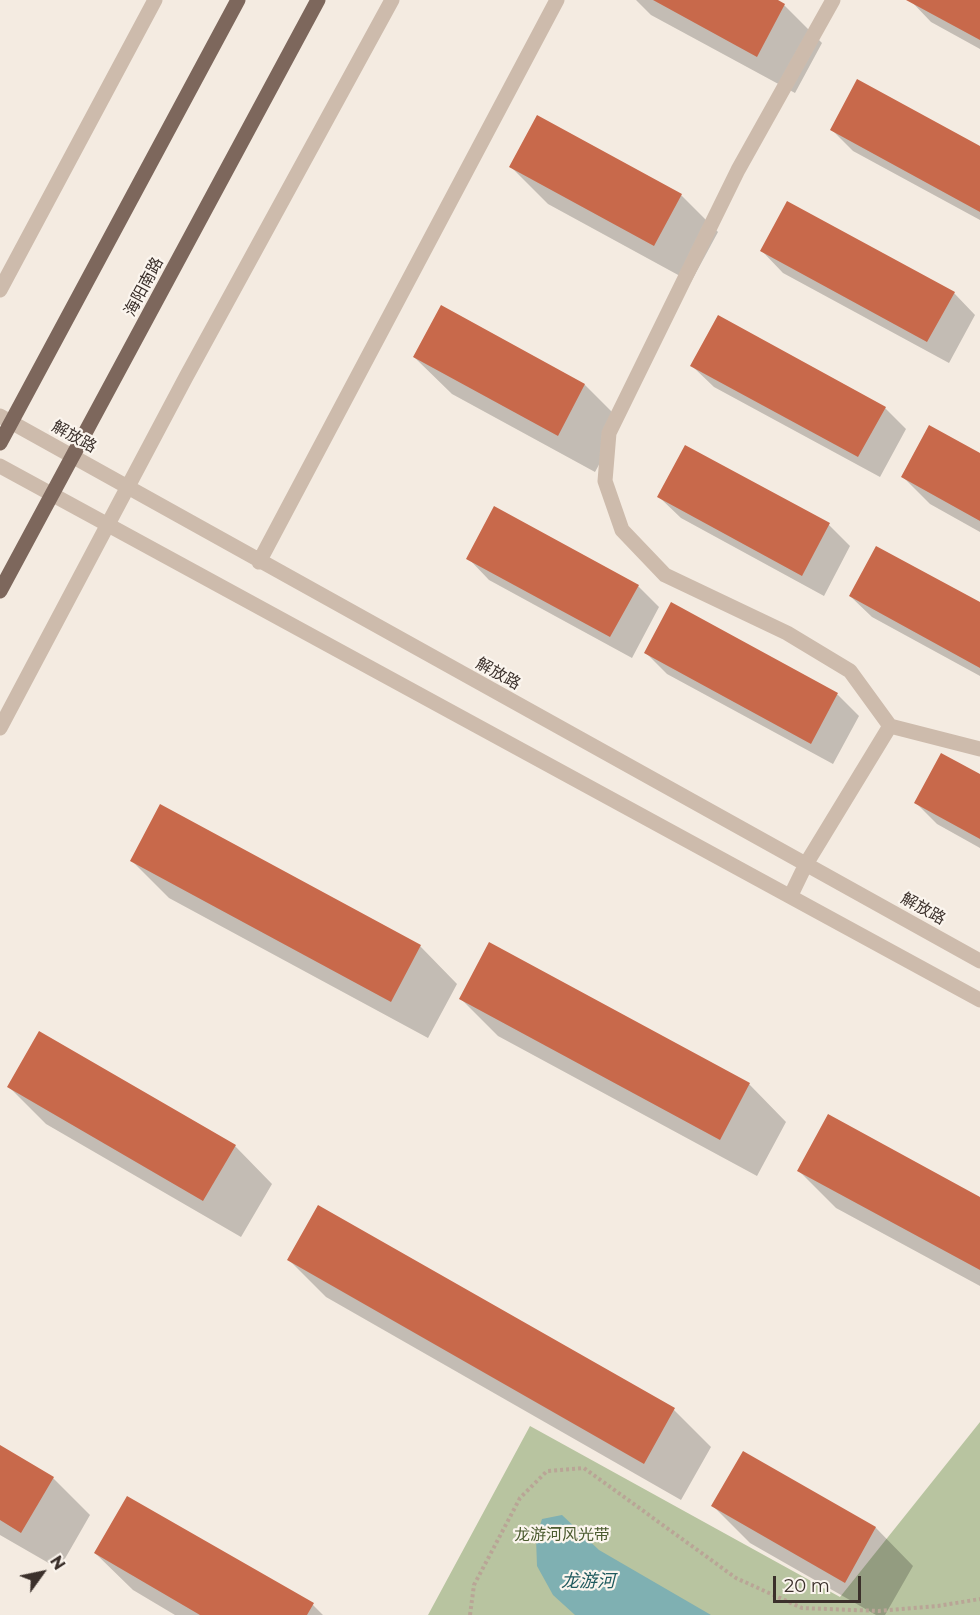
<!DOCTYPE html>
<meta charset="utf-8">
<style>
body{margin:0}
#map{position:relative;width:980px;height:1615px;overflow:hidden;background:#f4ebe1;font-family:Montserrat,sans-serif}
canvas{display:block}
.north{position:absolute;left:12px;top:1543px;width:60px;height:60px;-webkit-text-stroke:4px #fbf5ee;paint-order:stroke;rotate:57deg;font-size:16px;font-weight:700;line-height:24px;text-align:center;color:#3b302b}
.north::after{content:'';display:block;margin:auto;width:21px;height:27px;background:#3b302b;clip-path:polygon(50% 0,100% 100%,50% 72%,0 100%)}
.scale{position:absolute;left:773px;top:1576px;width:88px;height:27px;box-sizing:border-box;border:3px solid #3b302b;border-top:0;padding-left:8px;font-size:18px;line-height:21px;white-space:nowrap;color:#3b302b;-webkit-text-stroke:4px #fbf5ee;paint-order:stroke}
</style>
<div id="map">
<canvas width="980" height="1615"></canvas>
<div class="north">N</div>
<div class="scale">20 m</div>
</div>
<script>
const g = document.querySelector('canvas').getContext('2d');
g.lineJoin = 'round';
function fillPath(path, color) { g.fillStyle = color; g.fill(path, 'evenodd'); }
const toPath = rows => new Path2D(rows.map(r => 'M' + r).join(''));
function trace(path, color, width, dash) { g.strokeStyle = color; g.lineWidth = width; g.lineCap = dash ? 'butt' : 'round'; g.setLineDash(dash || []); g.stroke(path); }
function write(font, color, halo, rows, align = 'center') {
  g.font = font + ' Montserrat,"Noto Sans SC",sans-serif'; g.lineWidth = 4.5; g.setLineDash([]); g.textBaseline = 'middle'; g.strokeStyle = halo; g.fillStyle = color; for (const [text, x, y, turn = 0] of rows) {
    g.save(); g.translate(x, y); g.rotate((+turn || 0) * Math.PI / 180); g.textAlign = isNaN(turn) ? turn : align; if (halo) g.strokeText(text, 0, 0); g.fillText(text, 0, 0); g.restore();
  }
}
const green = toPath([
 [980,1422,980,1615,428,1615,530,1426,840,1597]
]);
const water = toPath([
 [562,1515,599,1550,711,1615,575,1615,553,1595,537,1566,536,1538,542,1519]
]);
const shadow = toPath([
 [636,0,774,0,784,5,822,43,795,93,651,15],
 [910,0,980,0,980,49,931,22],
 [831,129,980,148,980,220,853,151],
 [511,167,681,195,718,232,691,282,548,204],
 [762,251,954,293,975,315,949,363,783,273],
 [414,357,585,385,622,422,595,472,452,394],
 [692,366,885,408,906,429,880,477,714,387],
 [980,455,980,532,930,504,903,477],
 [659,497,829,525,850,546,824,596,681,518],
 [468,558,638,586,659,607,632,658,489,580],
 [850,596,980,604,980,676,872,617],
 [671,604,838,695,859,716,833,764,667,674,646,653],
 [980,776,980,848,937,824,916,803],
 [132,861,420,946,457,984,428,1038,169,898],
 [461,999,749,1084,786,1122,757,1176,498,1036],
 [9,1087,235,1146,272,1184,241,1237,46,1124],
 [799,1171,980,1198,980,1286,836,1208],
 [289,1260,674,1410,711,1447,681,1500,326,1297],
 [0,1447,53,1478,90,1515,59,1569,0,1535],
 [743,1453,876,1528,913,1566,885,1615,876,1615,750,1543,713,1506],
 [95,1553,313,1605,323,1615,175,1615,133,1590]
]);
const building = toPath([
 [653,0,778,0,785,4,757,57],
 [906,0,980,0,980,40],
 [857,79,980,146,980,212,830,130],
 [537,115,682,194,654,246,509,167],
 [787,201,955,292,927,342,760,251],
 [441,305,585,384,558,436,413,357],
 [718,315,886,407,858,457,690,366],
 [929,425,980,453,980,521,901,477],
 [685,445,830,523,802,576,657,497],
 [494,506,639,585,610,637,466,559],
 [876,546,980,602,980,668,849,596],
 [671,602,838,693,811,744,644,653],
 [941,753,980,774,980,839,914,803],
 [160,804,421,945,391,1002,130,861],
 [489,942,750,1083,720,1140,459,999],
 [39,1031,236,1145,203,1201,7,1087],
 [828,1114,980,1197,980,1270,797,1171],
 [318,1205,675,1408,644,1464,287,1260],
 [0,1445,54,1477,21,1533,0,1520],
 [743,1451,876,1527,845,1583,711,1506],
 [127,1496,314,1603,307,1615,200,1615,94,1553]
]);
const path = toPath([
 [470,1615,474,1585,520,1498,547,1471,584,1468,736,1578,802,1608,879,1611,938,1606,980,1599]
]);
const minor = toPath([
 [833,0,738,170,609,433,605,481,622,530,665,575,787,633,850,671,890,726,980,749],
 [0,290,155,0],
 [0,416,980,961],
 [0,466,980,1000],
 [259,562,557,0],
 [0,728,186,377,392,0],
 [791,895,806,864,890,726]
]);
const major = toPath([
 [0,443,238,0],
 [0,591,318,0]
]);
const streetNames = [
 ["海阳南路",144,287,-62],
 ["解放路",74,437,29],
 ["解放路",498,674,29],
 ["解放路",923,909,29]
];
const parkNames = [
 ["龙游河风光带",562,1535]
];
const waterNames = [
 ["龙游河",588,1582]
];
fillPath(green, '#b8c4a0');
fillPath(water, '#7fb0b2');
fillPath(shadow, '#0003');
fillPath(building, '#c8694b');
trace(path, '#b9a596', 4, [3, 3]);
trace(minor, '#cdbbac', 15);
trace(major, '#7d675c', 15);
write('16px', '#3b302b', '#fbf5ee', streetNames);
write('16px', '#4a5a2e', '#fbf5ee', parkNames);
write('italic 18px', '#1f5a5e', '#fbf5ee', waterNames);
</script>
